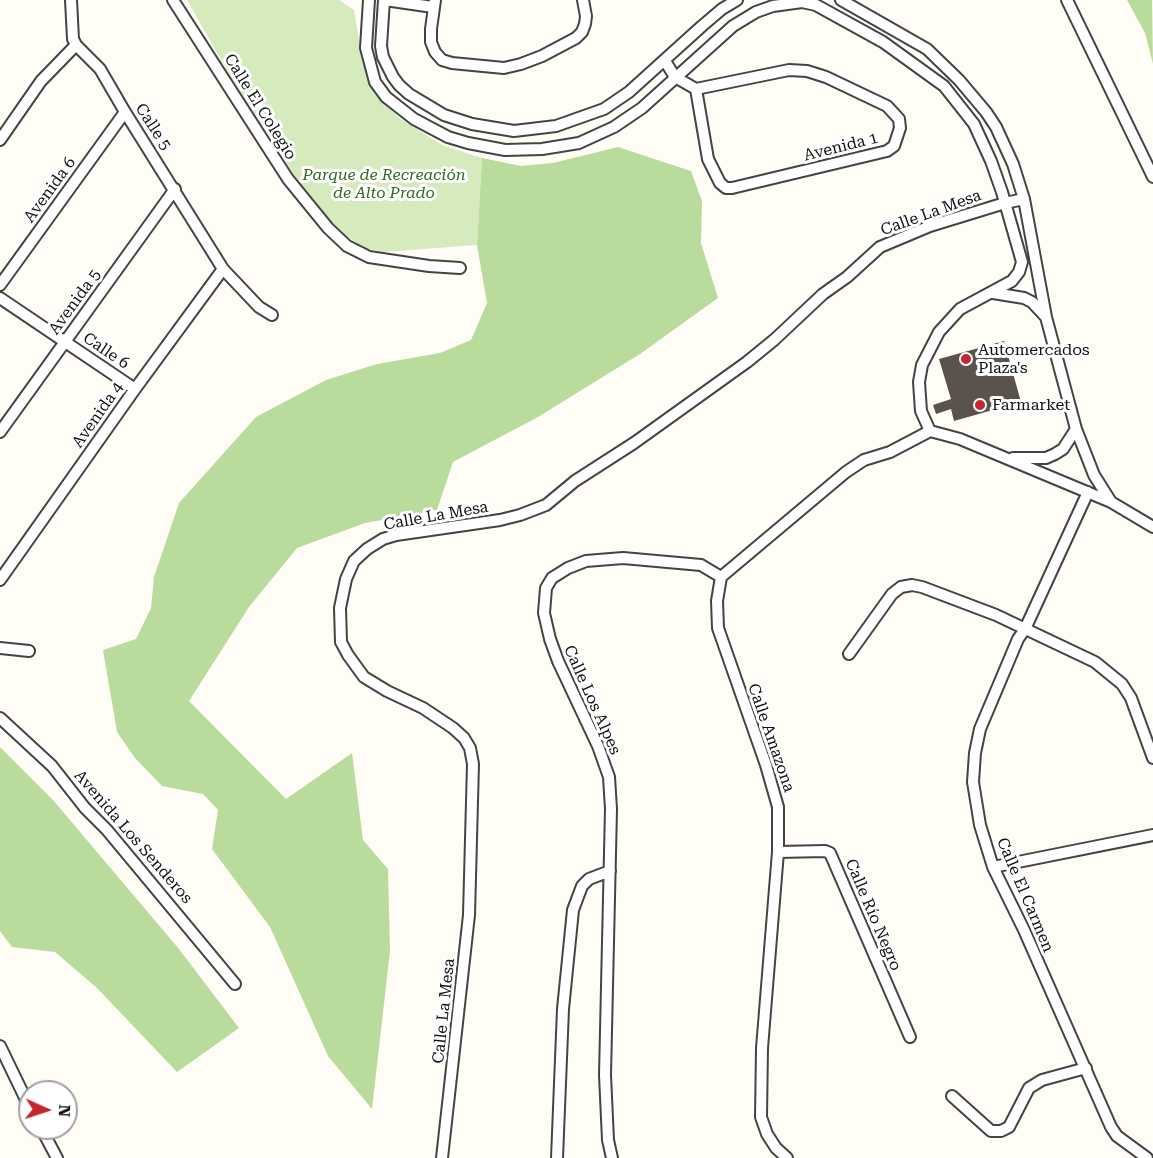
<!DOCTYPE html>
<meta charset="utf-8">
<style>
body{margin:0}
#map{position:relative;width:1153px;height:1158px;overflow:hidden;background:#fffdf5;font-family:"Roboto Serif",serif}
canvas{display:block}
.north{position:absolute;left:18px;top:1080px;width:60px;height:60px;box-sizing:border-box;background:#fff;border:2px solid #a0a0a0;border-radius:50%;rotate:93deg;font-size:16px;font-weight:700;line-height:24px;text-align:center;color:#111}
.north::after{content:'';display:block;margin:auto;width:21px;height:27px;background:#c4262e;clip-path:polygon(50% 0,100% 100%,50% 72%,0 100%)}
</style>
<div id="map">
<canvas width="1153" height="1158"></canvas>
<div class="north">N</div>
</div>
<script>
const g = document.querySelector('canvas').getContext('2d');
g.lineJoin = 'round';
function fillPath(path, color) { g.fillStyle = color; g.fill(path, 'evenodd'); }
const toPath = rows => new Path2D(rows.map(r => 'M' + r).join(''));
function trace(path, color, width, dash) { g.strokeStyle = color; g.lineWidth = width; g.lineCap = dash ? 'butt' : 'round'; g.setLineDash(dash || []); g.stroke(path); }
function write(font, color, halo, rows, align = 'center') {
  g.font = font + ' "Roboto Serif",serif'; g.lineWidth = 6; g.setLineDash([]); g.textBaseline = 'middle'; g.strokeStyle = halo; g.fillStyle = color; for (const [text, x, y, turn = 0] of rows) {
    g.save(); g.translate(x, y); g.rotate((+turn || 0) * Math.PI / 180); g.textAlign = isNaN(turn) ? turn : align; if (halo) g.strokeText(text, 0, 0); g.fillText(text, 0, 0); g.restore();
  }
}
const green = toPath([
 [187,0,339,0,354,10,363,64,377,95,399,118,442,145,482,158,477,245,384,252,364,248,342,233,307,195,228,72]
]);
const forest = toPath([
 [1127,0,1152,0,1153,64,1145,33],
 [618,147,691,171,702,201,701,243,718,298,640,354,538,417,453,462,437,510,365,523,297,548,249,607,189,701,286,799,352,753,363,840,388,869,390,951,372,1109,328,1056,270,927,212,849,218,810,203,794,162,786,135,758,117,732,103,650,136,639,151,608,154,577,179,503,256,417,326,380,377,364,440,353,471,340,487,303,477,245,482,158,521,166,553,163],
 [0,747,53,800,179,949,239,1028,177,1072,97,988,55,952,12,947,0,931]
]);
const building = toPath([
 [1004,341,1021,402,954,421,951,409,936,414,933,405,951,399,939,359]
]);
const minor = toPath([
 [71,0,73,39,76,45,100,69,125,112,223,269,259,307,272,315],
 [173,0,288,179,328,228,347,246,369,257,429,266,460,268],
 [369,0,366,48,375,82,386,97,414,119,448,137,468,143,505,150,542,149,579,143,614,127,642,108,733,26,756,12,773,6,802,2,816,5,883,42,944,86,974,124,991,161,1002,192,1022,262,1019,272,1012,281,960,309,939,332,922,365,919,382,921,411,930,431,960,439,1111,502,1153,527],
 [384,0,381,46,383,57,393,77,399,85,409,94,444,115,472,124,514,131,556,126,604,109,629,92,702,26,722,9,737,0],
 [385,0,433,7],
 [435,0,431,29,431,42,435,52,442,60,452,63,504,68,521,64,542,56,576,38,582,32,585,24,586,16,583,0],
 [841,0,927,49,959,80,986,112,996,127,1013,164,1024,199,1046,317,1076,429,1094,475,1111,502],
 [1067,0,1153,177],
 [665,61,675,77,696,89,789,70,807,71,826,77,887,106,899,119,900,128,894,146,887,151,732,188,726,188,720,183,708,159,696,89],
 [0,140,41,81,76,45],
 [0,285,125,112],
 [993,293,1024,298,1032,302,1045,316],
 [0,298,135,389],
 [0,432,175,189],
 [1013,458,1046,458,1055,454,1063,449,1076,429],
 [1088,492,1025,629,1018,639,980,729,975,753,973,782,980,825,993,867,1024,930,1111,1127,1117,1136,1147,1158],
 [0,580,135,389,223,269],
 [0,648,29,651],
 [849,654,892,594,901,587,912,585,922,587,996,615,1095,662,1122,684,1131,698,1153,758],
 [0,718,52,766,85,808,107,830,235,984],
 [778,852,825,851,830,853,910,1037],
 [993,867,1153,835],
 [0,1046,30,1108],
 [952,1096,991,1131,1001,1131,1009,1127,1029,1088,1042,1080,1086,1068],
 [41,1128,57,1158],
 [442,1158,469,915,473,764,470,748,464,738,453,728,423,708,387,691,364,677,348,655,341,642,340,608,346,579,354,561,367,549,383,539,396,535,500,520,520,515,546,505,575,481,634,443,747,362,774,340,823,294,847,277,880,247,930,226,1005,203,1024,199],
 [557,1158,563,1009,573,910,582,886,589,879,610,871],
 [612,1158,608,1140,605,1075,611,809,609,777,598,746,558,661,550,639,544,613,546,588,552,578,568,568,586,561,623,558,701,565,721,577],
 [787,1158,776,1148,767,1134,761,1117,762,1048,778,852,778,807,766,765,718,628,717,601,721,577,846,472,864,460,890,452,930,431]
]);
const markers = [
 [966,359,6,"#c4262e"],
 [980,405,6,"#c4262e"]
];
const streetNames = [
 ["Calle El Colegio",260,107,58],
 ["Calle 5",153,127,57],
 ["Avenida 1",841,147,-14],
 ["Avenida 6",50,190,-54],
 ["Calle La Mesa",931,213,-20],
 ["Avenida 5",75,302,-54],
 ["Calle 6",106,351,34],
 ["Avenida 4",98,415,-55],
 ["Calle La Mesa",436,516,-10],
 ["Calle Los Alpes",592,700,66],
 ["Calle Amazona",771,738,71],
 ["Avenida Los Senderos",133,837,49],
 ["Calle El Carmen",1025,895,67],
 ["Calle Río Negro",873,915,67],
 ["Calle La Mesa",444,1011,-84]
];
const parkNames = [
 ["Parque de Recreación",384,175],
 ["de Alto Prado",384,193]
];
const poiNames = [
 ["Automercados",978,350],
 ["Plaza's",978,368],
 ["Farmarket",992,405]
];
fillPath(green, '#d5ebbd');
fillPath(forest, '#b9dc9c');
fillPath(building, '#5a524d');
trace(minor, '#444', 14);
trace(minor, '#fff', 10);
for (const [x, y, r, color] of markers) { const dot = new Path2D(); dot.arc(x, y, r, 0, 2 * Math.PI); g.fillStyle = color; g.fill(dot); trace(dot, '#fff', 2); }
write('16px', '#111', '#fff', streetNames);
write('italic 16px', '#2f6b1f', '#fff', parkNames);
write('16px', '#111', '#fff', poiNames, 'left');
</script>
